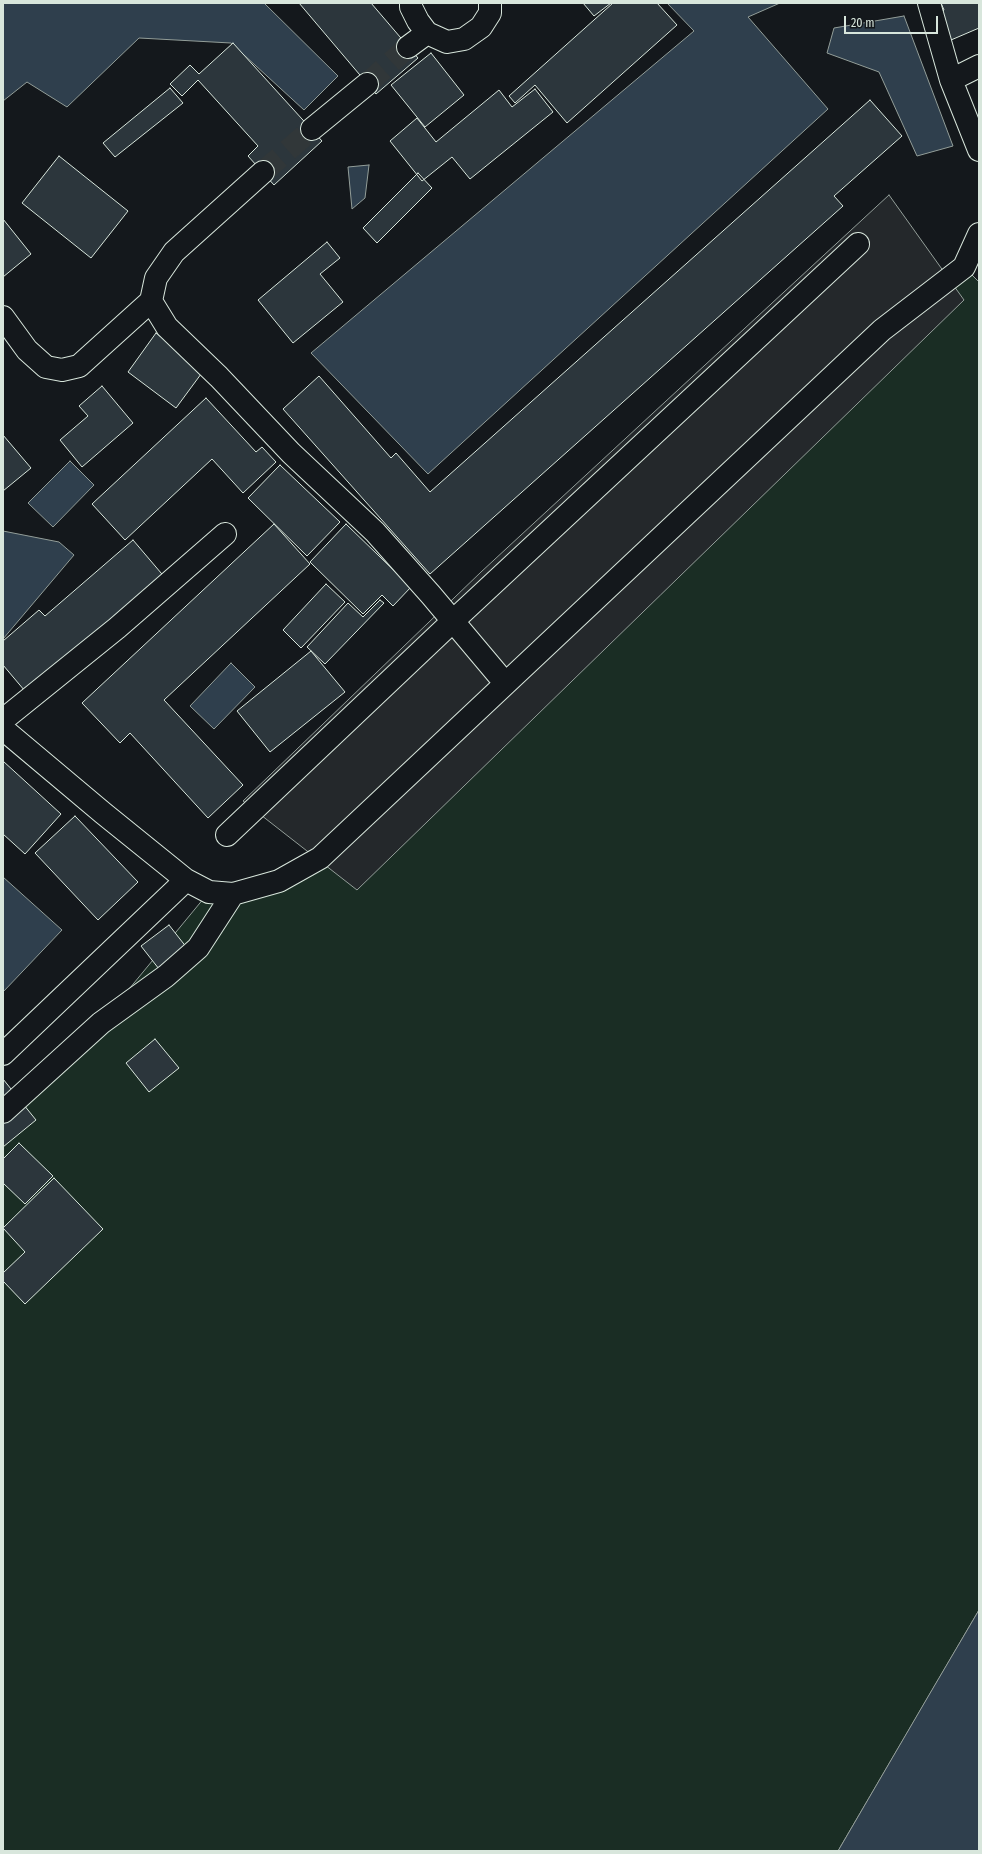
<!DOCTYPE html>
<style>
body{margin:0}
#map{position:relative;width:982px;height:1854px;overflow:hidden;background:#14181c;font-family:"Fira Sans Condensed",sans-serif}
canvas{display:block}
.frame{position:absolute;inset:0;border:4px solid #d8e6dc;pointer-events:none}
.scale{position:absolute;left:844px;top:16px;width:94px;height:18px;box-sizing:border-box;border:2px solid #d8e6dc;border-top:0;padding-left:5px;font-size:12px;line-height:14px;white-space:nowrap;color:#d8e6dc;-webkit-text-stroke:3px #14181c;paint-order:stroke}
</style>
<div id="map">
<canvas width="982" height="1854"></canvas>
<div class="frame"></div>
<div class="scale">20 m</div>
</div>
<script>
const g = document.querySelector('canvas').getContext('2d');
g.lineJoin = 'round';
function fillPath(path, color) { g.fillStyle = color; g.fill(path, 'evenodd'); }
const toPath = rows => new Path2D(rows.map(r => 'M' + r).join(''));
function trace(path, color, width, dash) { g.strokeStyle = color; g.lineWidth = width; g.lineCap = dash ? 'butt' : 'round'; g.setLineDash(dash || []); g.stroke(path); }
const green = toPath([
 [964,267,979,282,979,1610,838,1851,3,1851,3,1115,101,1023,209,892,279,881,964,267]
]);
const parking = toPath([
 [889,195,964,300,357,890,243,801,481,572,889,195]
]);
const water = toPath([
 [3,3,264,3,338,76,304,110,231,43,139,38,67,107,27,82,3,101,3,3],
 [667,3,780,3,748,17,828,109,428,474,311,353,694,31,667,3],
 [904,16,953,146,917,156,879,72,827,53,834,28,904,16],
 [369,165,365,198,352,209,348,167,369,165],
 [70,461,94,485,53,527,28,503,70,461],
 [3,531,59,542,74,555,3,639,3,531],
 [231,663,255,687,214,729,190,706,231,663],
 [3,877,62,930,3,992,3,877],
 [979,1610,979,1851,838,1851,929,1695,979,1610]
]);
const building = toPath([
 [299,3,371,3,418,58,376,94,299,3],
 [583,3,611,3,594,16,583,3],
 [613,3,657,3,677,25,567,123,535,85,515,103,509,96,613,3],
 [941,3,979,3,979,28,944,43,934,19,944,10,941,3],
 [233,43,322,141,274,185,248,156,258,146,198,80,182,96,170,84,190,65,199,74,233,43],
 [431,53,464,95,425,127,391,85,431,53],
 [170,88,183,103,115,157,103,143,170,88],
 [535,89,553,112,470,179,452,157,422,181,390,141,417,118,436,142,499,90,512,107,535,89],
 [870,100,902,136,834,196,843,206,430,574,283,409,319,376,391,458,396,453,430,492,870,100],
 [59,156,128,211,91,258,22,203,59,156],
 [418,173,432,188,377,243,363,228,418,173],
 [3,219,31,254,3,277,3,219],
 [327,242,340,258,320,274,343,302,293,343,258,300,327,242],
 [156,333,204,370,176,408,128,372,156,333],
 [102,386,133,423,82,467,60,440,88,416,79,406,102,386],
 [206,398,256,452,262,447,276,462,243,493,212,459,125,540,92,504,206,398],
 [3,435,31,468,3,491,3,435],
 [280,465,340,522,307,556,248,498,280,465],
 [274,524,310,564,164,700,243,785,208,818,130,733,120,743,82,703,274,524],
 [346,524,411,587,393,606,382,595,363,614,310,562,346,524],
 [133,540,167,580,30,697,3,665,3,641,39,610,45,616,133,540],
 [326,584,345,602,301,648,283,630,326,584],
 [380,600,384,603,325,664,307,647,348,603,363,617,380,600],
 [311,651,345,692,270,752,237,711,311,651],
 [3,761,61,814,25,854,3,834,3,761],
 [75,816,138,882,98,920,35,853,75,816],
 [169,925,187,948,159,969,141,946,169,925],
 [155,1039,179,1068,149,1092,126,1063,155,1039],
 [3,1079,36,1120,3,1147,3,1079],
 [19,1143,53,1176,25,1204,3,1183,3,1159,19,1143],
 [54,1178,103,1229,25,1304,3,1281,3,1273,25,1252,3,1228,54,1178]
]);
const minorTunnel = toPath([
 [367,84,408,47],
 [263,172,312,129]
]);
const minor = toPath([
 [411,3,411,7,418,21,427,33,447,42,464,39,481,27,490,13,490,3],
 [929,3,951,80,979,150],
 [408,47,427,33],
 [951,80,979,66],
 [312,129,367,84],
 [263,172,174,252,156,278,151,301,167,327,219,377,291,453,375,532,431,595,505,683],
 [3,317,27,350,46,367,62,370,79,366,151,301],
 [3,720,117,628,225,534],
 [3,729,103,813,186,880,209,892,233,894,279,881,320,858,882,330,964,267,979,234],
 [227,835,453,621,858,244],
 [3,1054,186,880],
 [3,1112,101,1023,166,976,198,948,233,894]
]);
fillPath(green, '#1a2d24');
trace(green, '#939e99', 1);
fillPath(parking, '#24282b');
trace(parking, '#939e99', 1);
fillPath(water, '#2f3f4d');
trace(water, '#939e99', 1);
fillPath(building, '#2c363c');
trace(building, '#d8e6dc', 1);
trace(minorTunnel, '#313739', 22, [22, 11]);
trace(minor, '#d8e6dc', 24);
trace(minor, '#14181c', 22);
</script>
